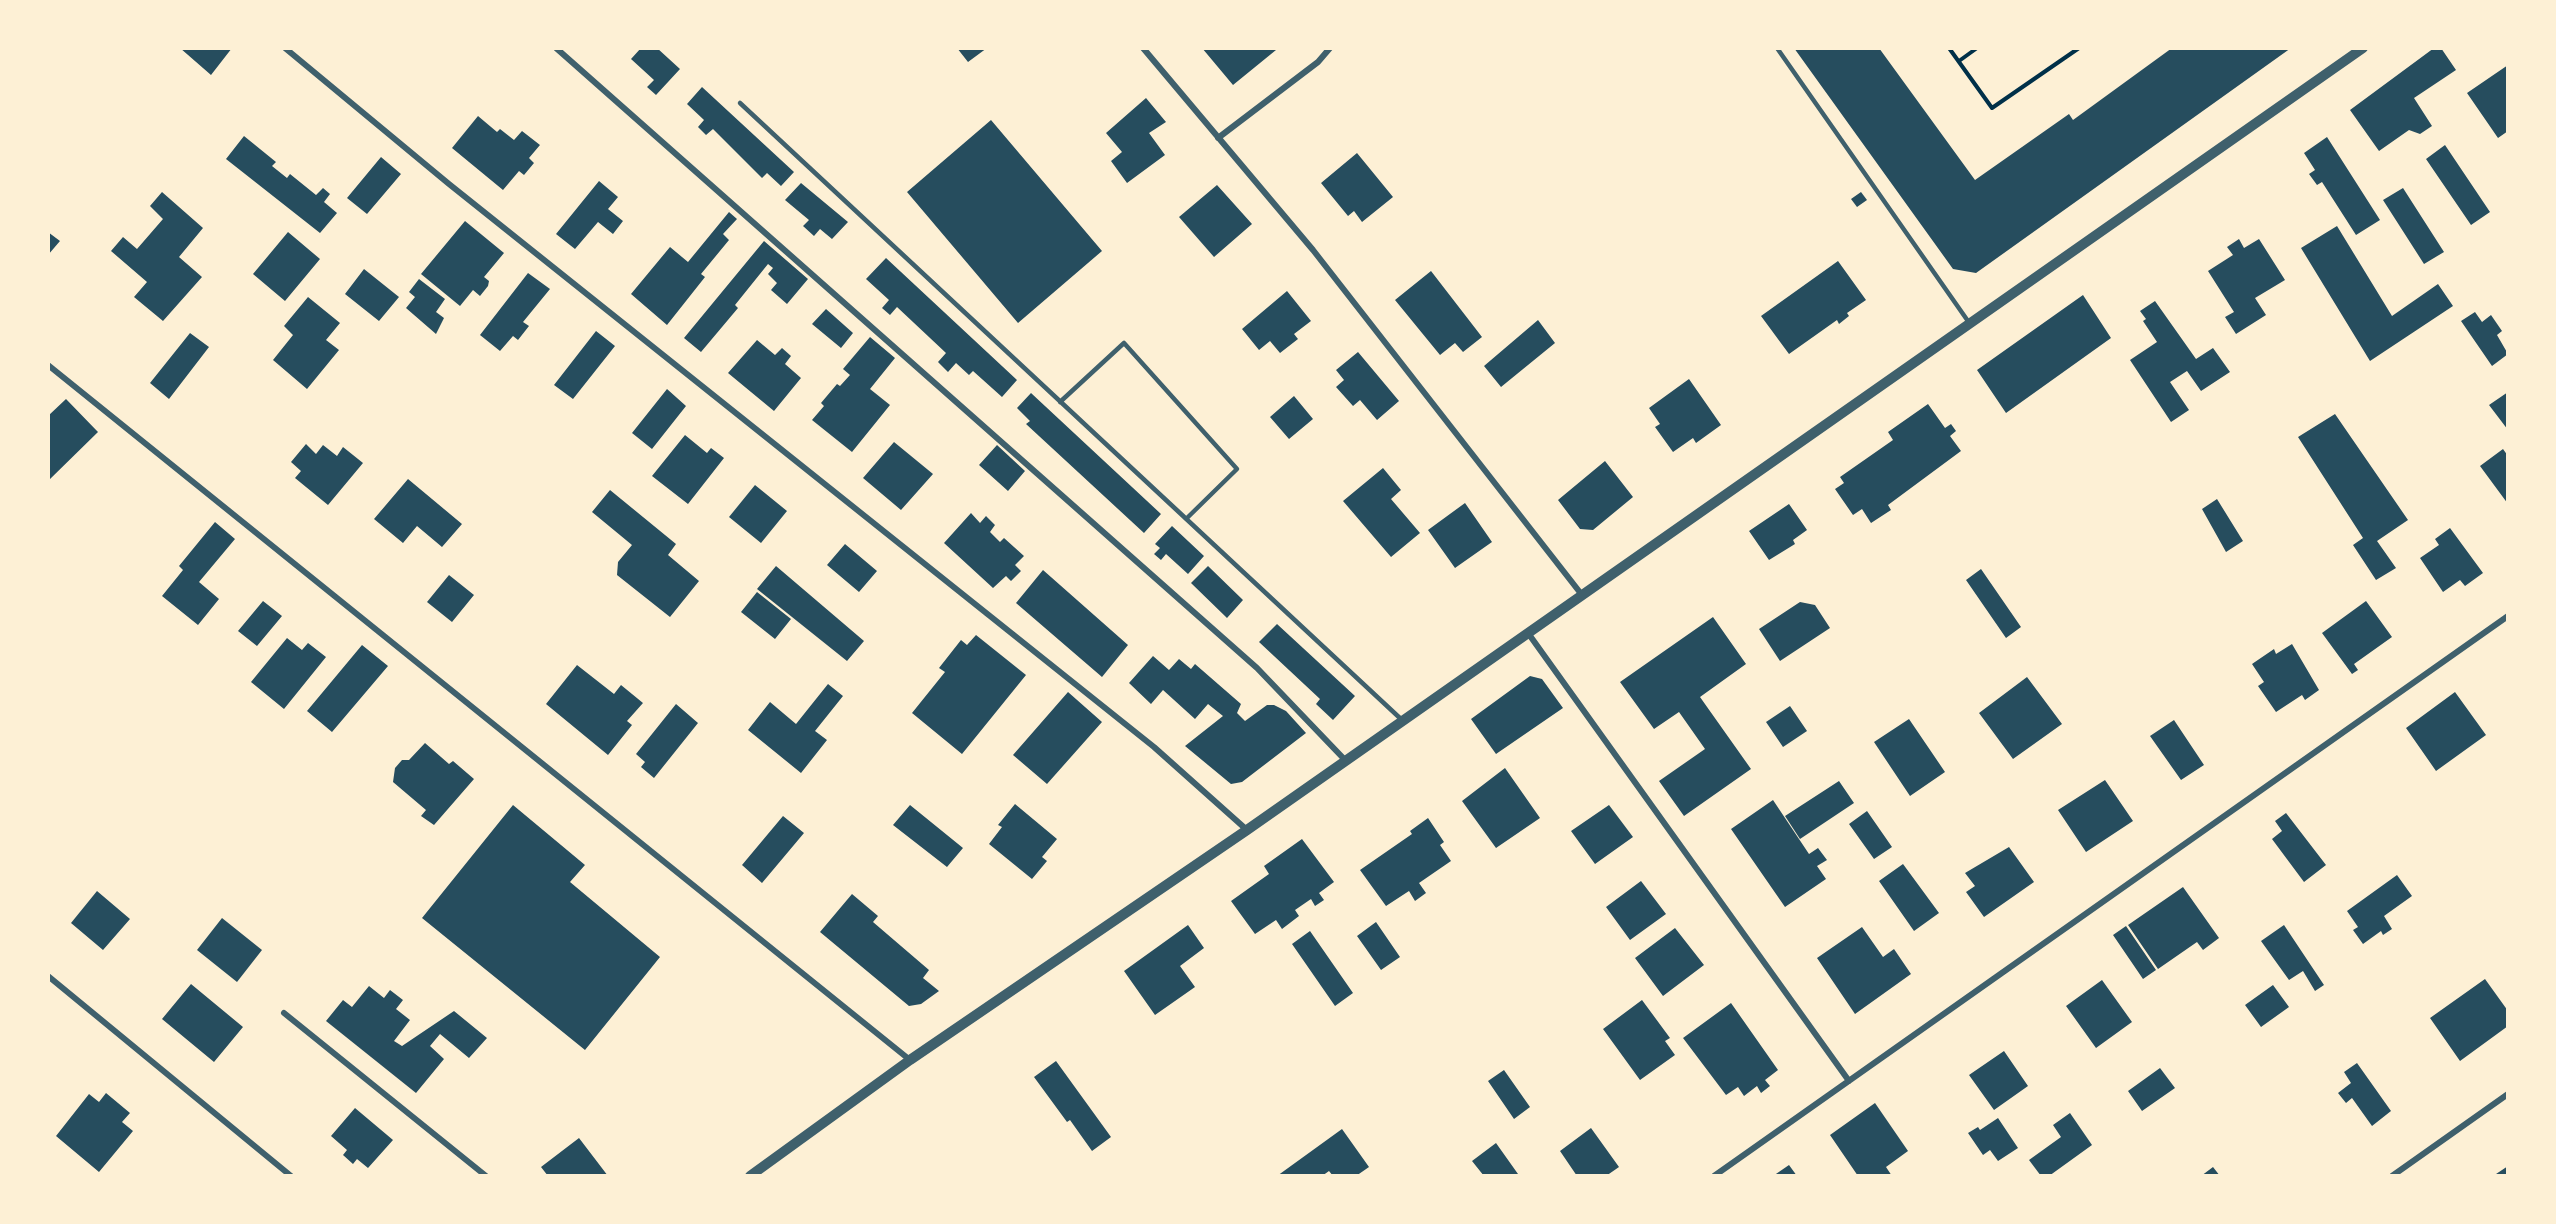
<!DOCTYPE html>
<style>
body{margin:0}
#map{position:relative;width:2556px;height:1224px;overflow:hidden;background:#fdf0d5;font-family:Spectral,serif}
canvas{display:block}
.frame{position:absolute;inset:0;border:50px solid #fdf0d5;pointer-events:none}
</style>
<div id="map">
<canvas width="2556" height="1224"></canvas>
<div class="frame"></div>
</div>
<script>
const g = document.querySelector('canvas').getContext('2d');
g.lineJoin = 'round';
function fillPath(path, color) { g.fillStyle = color; g.fill(path, 'evenodd'); }
const toPath = rows => new Path2D(rows.map(r => 'M' + r).join(''));
function trace(path, color, width, dash) { g.strokeStyle = color; g.lineWidth = width; g.lineCap = dash ? 'butt' : 'round'; g.setLineDash(dash || []); g.stroke(path); }
const building = toPath([
 [180,48,232,48,211,75],
 [641,48,657,48,680,69,656,95,647,87,654,80,631,59],
 [957,48,987,48,968,62],
 [1202,48,1274,48,1276,50,1233,85],
 [1794,48,1879,48,1975,180,2069,114,2073,120,2172,48,2291,48,1976,273,1953,269],
 [2434,48,2441,48,2456,70,2414,98,2432,126,2420,134,2409,130,2379,151,2350,110],
 [2508,65,2508,131,2498,138,2467,93],
 [702,87,794,172,781,186,767,173,762,178,713,129,706,135,698,127,704,120,687,104],
 [1146,98,1166,122,1149,133,1165,155,1127,183,1111,161,1122,152,1106,133],
 [478,116,497,132,500,129,514,140,522,131,540,145,529,158,534,163,524,175,519,171,503,190,452,148],
 [991,120,1102,251,1018,323,907,192],
 [244,136,276,162,272,166,287,178,290,174,316,195,323,188,330,194,324,202,337,213,320,233,226,159],
 [2327,137,2380,220,2356,235,2322,182,2317,185,2309,174,2315,170,2304,153],
 [2445,145,2490,212,2471,225,2426,159],
 [1357,153,1393,197,1362,222,1354,211,1348,216,1321,183],
 [381,157,401,174,367,214,347,198],
 [599,181,618,197,608,209,623,221,613,234,598,222,575,249,556,234],
 [801,183,848,222,832,239,820,229,814,236,803,226,809,220,785,200],
 [1217,185,1252,224,1214,257,1179,217],
 [2403,188,2444,252,2424,264,2383,200],
 [162,192,203,228,179,257,202,277,163,321,134,297,147,282,111,251,123,237,137,249,163,219,150,206],
 [1861,192,1867,200,1857,207,1851,199],
 [729,212,737,219,723,234,729,240,701,274,705,277,667,325,631,294,670,247,688,262],
 [465,221,504,253,484,277,489,281,488,286,480,296,473,290,460,306,421,274],
 [2337,226,2392,316,2438,284,2453,306,2370,361,2301,248],
 [48,232,60,241,48,255],
 [288,232,320,259,285,301,253,274],
 [2239,239,2244,248,2259,239,2285,280,2255,298,2266,315,2236,334,2225,317,2234,312,2208,271,2233,255,2227,247],
 [764,241,808,279,787,304,771,290,777,283,768,274,773,268,768,264,735,305,738,308,701,352,684,338],
 [886,258,1017,380,1002,397,973,371,969,375,956,363,948,372,938,362,946,353,897,307,890,315,882,308,889,300,866,279],
 [1838,261,1866,300,1847,313,1849,316,1839,324,1837,320,1789,354,1761,316],
 [364,269,399,297,379,321,345,294],
 [1431,271,1482,337,1463,352,1455,343,1440,355,1395,300],
 [528,273,550,289,523,322,529,326,518,340,513,336,500,351,480,335],
 [419,279,445,299,436,312,444,318,436,334,406,308,415,297,409,292],
 [1287,291,1311,321,1294,334,1298,339,1280,353,1270,341,1259,350,1242,329],
 [2083,295,2111,338,2006,413,1977,370],
 [308,297,340,323,326,340,339,350,307,389,273,360,293,335,284,326],
 [2155,301,2196,359,2213,348,2230,372,2201,391,2187,371,2170,382,2189,410,2171,422,2130,360,2157,342,2143,321,2146,319,2140,311],
 [826,309,853,333,841,348,812,324],
 [2475,312,2482,322,2491,315,2502,331,2497,335,2508,354,2492,366,2461,321],
 [1538,320,1555,343,1501,387,1484,366],
 [596,331,615,346,573,399,554,385],
 [190,333,209,347,169,399,150,383],
 [870,337,895,358,870,389,890,405,852,452,812,420,824,406,821,403,837,384,840,386,850,375,843,369],
 [757,340,775,355,782,348,791,356,785,364,801,378,774,411,728,373],
 [1358,352,1399,401,1377,420,1360,400,1353,406,1336,387,1344,380,1336,370],
 [1689,379,1721,425,1696,443,1693,438,1673,452,1655,427,1660,424,1649,408],
 [667,389,686,406,652,449,632,433],
 [2508,392,2508,430,2489,405],
 [1031,393,1161,514,1144,533,1026,424,1030,421,1017,408],
 [1294,396,1313,419,1289,439,1270,417],
 [66,399,98,432,48,481,48,416],
 [1928,404,1945,428,1951,424,1956,431,1950,436,1961,451,1888,505,1891,510,1871,523,1862,509,1853,515,1835,489,1844,483,1840,477,1893,440,1888,432],
 [2335,414,2408,520,2377,541,2396,568,2376,580,2353,545,2363,538,2298,437],
 [685,435,707,453,711,448,724,458,688,504,652,476],
 [894,442,933,474,901,510,863,478],
 [306,444,316,454,323,445,337,456,343,447,363,463,328,505,295,478,301,471,291,462],
 [997,445,1025,471,1008,491,979,465],
 [2503,449,2508,456,2508,504,2480,466],
 [1605,461,1633,497,1593,530,1580,529,1558,500],
 [1383,468,1401,490,1391,499,1420,533,1391,557,1343,501],
 [408,479,462,524,442,547,417,526,403,543,374,519],
 [755,485,787,511,761,543,729,517],
 [610,490,676,544,668,555,699,581,670,617,617,575,618,562,632,545,592,512],
 [2217,499,2243,541,2226,552,2202,509],
 [1465,503,1492,542,1455,568,1428,530],
 [1789,504,1807,530,1793,540,1795,544,1769,560,1749,531],
 [971,513,980,523,986,516,995,525,990,532,1000,542,1004,538,1024,556,1015,565,1021,571,1011,581,1006,576,993,588,944,543],
 [215,522,235,539,199,582,219,599,198,625,162,596,183,570,179,566],
 [1172,526,1204,556,1188,574,1166,554,1161,560,1154,554,1160,548,1155,544],
 [2450,528,2483,573,2465,586,2460,580,2443,592,2420,558,2439,545,2435,539],
 [845,544,877,571,859,592,827,565],
 [776,566,864,641,847,661,757,589],
 [1208,566,1243,600,1227,618,1191,583],
 [1981,569,2021,627,2006,638,1966,580],
 [1043,570,1128,645,1102,677,1016,603],
 [449,575,474,595,452,622,427,602],
 [757,592,791,619,775,639,741,612],
 [263,601,282,616,257,646,238,631],
 [2366,601,2392,637,2354,664,2358,670,2352,674,2322,633],
 [1800,602,1815,605,1830,628,1780,661,1759,629],
 [1713,617,1746,664,1700,697,1751,769,1684,816,1659,781,1705,749,1679,712,1654,729,1620,682],
 [1277,624,1355,696,1333,720,1316,704,1320,699,1259,642],
 [976,635,1026,675,962,754,912,713,945,672,939,668,961,640,967,645],
 [287,638,302,650,308,643,326,657,284,709,251,682],
 [2292,644,2319,690,2305,700,2302,695,2276,712,2258,686,2264,682,2252,664,2274,649,2276,654],
 [362,645,388,666,332,732,307,711],
 [1153,656,1169,670,1179,659,1191,669,1195,664,1241,704,1237,713,1245,721,1267,705,1274,705,1286,711,1306,733,1242,782,1231,784,1185,746,1223,716,1208,704,1195,719,1163,690,1151,704,1129,683],
 [577,665,614,694,621,685,643,703,627,721,632,725,608,755,546,704],
 [1530,676,1542,679,1563,708,1496,754,1471,719],
 [2027,677,2062,724,2013,759,1979,713],
 [828,684,843,696,815,731,827,740,801,773,748,730,770,702,796,724],
 [1068,692,1102,722,1047,784,1013,755],
 [2455,692,2486,735,2436,771,2406,728],
 [676,704,698,723,654,778,641,767,645,762,636,754],
 [1790,706,1807,731,1783,747,1766,722],
 [1909,719,1945,772,1910,796,1874,742],
 [2174,720,2204,765,2181,780,2150,736],
 [425,743,449,764,453,761,474,779,434,825,421,816,426,810,393,782,395,768,402,760,409,760],
 [1505,768,1540,818,1496,848,1462,801],
 [2105,780,2133,821,2086,852,2058,810],
 [1839,781,1854,803,1800,839,1785,816],
 [1773,800,1809,854,1818,848,1827,860,1817,866,1826,879,1785,907,1731,829],
 [1015,804,1057,839,1042,857,1047,861,1032,879,989,844,1002,827,998,825],
 [513,805,585,865,570,882,660,957,585,1050,422,918],
 [910,805,963,848,947,867,893,825],
 [1609,805,1633,837,1595,864,1571,831],
 [1867,811,1892,847,1874,859,1849,824],
 [2286,813,2326,865,2304,882,2272,839,2282,831,2275,821],
 [783,816,804,833,762,883,742,865],
 [1428,818,1444,842,1440,845,1451,861,1419,883,1426,893,1415,901,1409,891,1386,906,1360,870,1412,834,1410,831],
 [1302,839,1334,882,1319,893,1324,900,1315,906,1311,899,1295,910,1299,916,1282,929,1276,920,1255,934,1231,901,1269,874,1264,866],
 [2009,847,2034,882,1984,917,1966,892,1975,886,1965,873],
 [1903,864,1939,913,1914,931,1879,881],
 [2397,875,2412,896,2384,916,2392,929,2383,935,2381,931,2363,944,2353,930,2358,927,2347,911],
 [1641,881,1666,914,1630,940,1606,907],
 [2183,887,2219,938,2203,950,2197,942,2158,969,2128,925],
 [97,891,130,919,103,950,71,923],
 [852,894,878,916,873,922,929,970,923,978,939,991,921,1004,909,1006,820,932],
 [222,918,262,950,237,982,197,950],
 [1376,922,1400,957,1381,970,1357,936],
 [1188,925,1204,948,1180,966,1195,987,1155,1015,1124,971],
 [2284,925,2324,985,2315,991,2303,971,2289,980,2261,941],
 [2126,926,2156,970,2143,979,2113,935],
 [1862,927,1883,957,1894,949,1911,974,1855,1014,1817,958],
 [1675,928,1704,965,1663,996,1635,958],
 [1310,931,1353,993,1335,1006,1292,944],
 [2485,979,2508,1011,2508,1026,2460,1061,2430,1018],
 [2102,980,2132,1022,2096,1048,2066,1006],
 [191,984,243,1027,214,1062,162,1019],
 [2273,985,2289,1007,2261,1027,2245,1005],
 [369,986,384,998,390,990,403,1000,396,1009,410,1020,394,1041,402,1046,454,1011,487,1038,469,1058,440,1034,430,1046,444,1059,416,1093,326,1021,343,1000,352,1007],
 [1642,1000,1670,1038,1665,1041,1675,1055,1640,1080,1603,1029],
 [1731,1003,1778,1070,1765,1080,1770,1086,1761,1093,1757,1086,1744,1096,1738,1087,1726,1095,1683,1038],
 [2004,1051,2028,1086,1994,1110,1969,1075],
 [1056,1061,1111,1137,1092,1151,1070,1120,1067,1122,1034,1077],
 [2357,1063,2391,1111,2372,1126,2352,1098,2346,1103,2338,1093,2351,1083,2344,1072],
 [2160,1068,2175,1088,2142,1111,2128,1091],
 [1504,1070,1530,1107,1514,1119,1488,1081],
 [106,1093,130,1113,122,1122,133,1131,99,1172,56,1136,89,1094,99,1102],
 [1875,1103,1908,1151,1886,1167,1892,1176,1858,1176,1830,1135],
 [355,1108,393,1140,368,1168,357,1159,353,1164,343,1155,347,1150,331,1136],
 [2070,1113,2092,1145,2049,1176,2041,1176,2029,1160,2061,1137,2053,1125],
 [1998,1118,2018,1148,1998,1161,1990,1150,1983,1155,1968,1133,1978,1127,1980,1130],
 [1591,1128,1619,1167,1606,1176,1577,1176,1560,1151],
 [1342,1129,1369,1167,1356,1176,1333,1176,1329,1171,1322,1176,1277,1176],
 [579,1138,608,1176,548,1176,541,1167],
 [1496,1143,1518,1174,1515,1176,1484,1176,1472,1161],
 [1789,1165,1797,1176,1773,1176],
 [2508,1166,2508,1176,2493,1176],
 [2213,1167,2220,1176,2201,1176]
]);
const path = toPath([
 [1949,48,1992,108,2079,48],
 [1959,61,1977,48]
]);
const service = toPath([
 [1777,48,1970,324],
 [740,103,1402,720],
 [1060,402,1124,343,1237,469,1186,519]
]);
const minor = toPath([
 [285,48,449,184,1154,747,1247,830],
 [556,48,1257,668,1346,761],
 [1143,48,1313,250,1582,595],
 [1218,138,1318,62,1330,48],
 [48,365,910,1060],
 [1528,633,1849,1081],
 [48,976,291,1176],
 [284,1013,486,1176],
 [1714,1176,2508,616],
 [2392,1176,2508,1094]
]);
const tertiary = toPath([
 [750,1176,910,1060,1247,830,2363,48]
]);
fillPath(building, '#264d5e');
trace(path, '#003049', 4);
trace(service, '#3f606c', 4.5);
trace(minor, '#3f606c', 6);
trace(tertiary, '#3f606c', 10);
</script>
